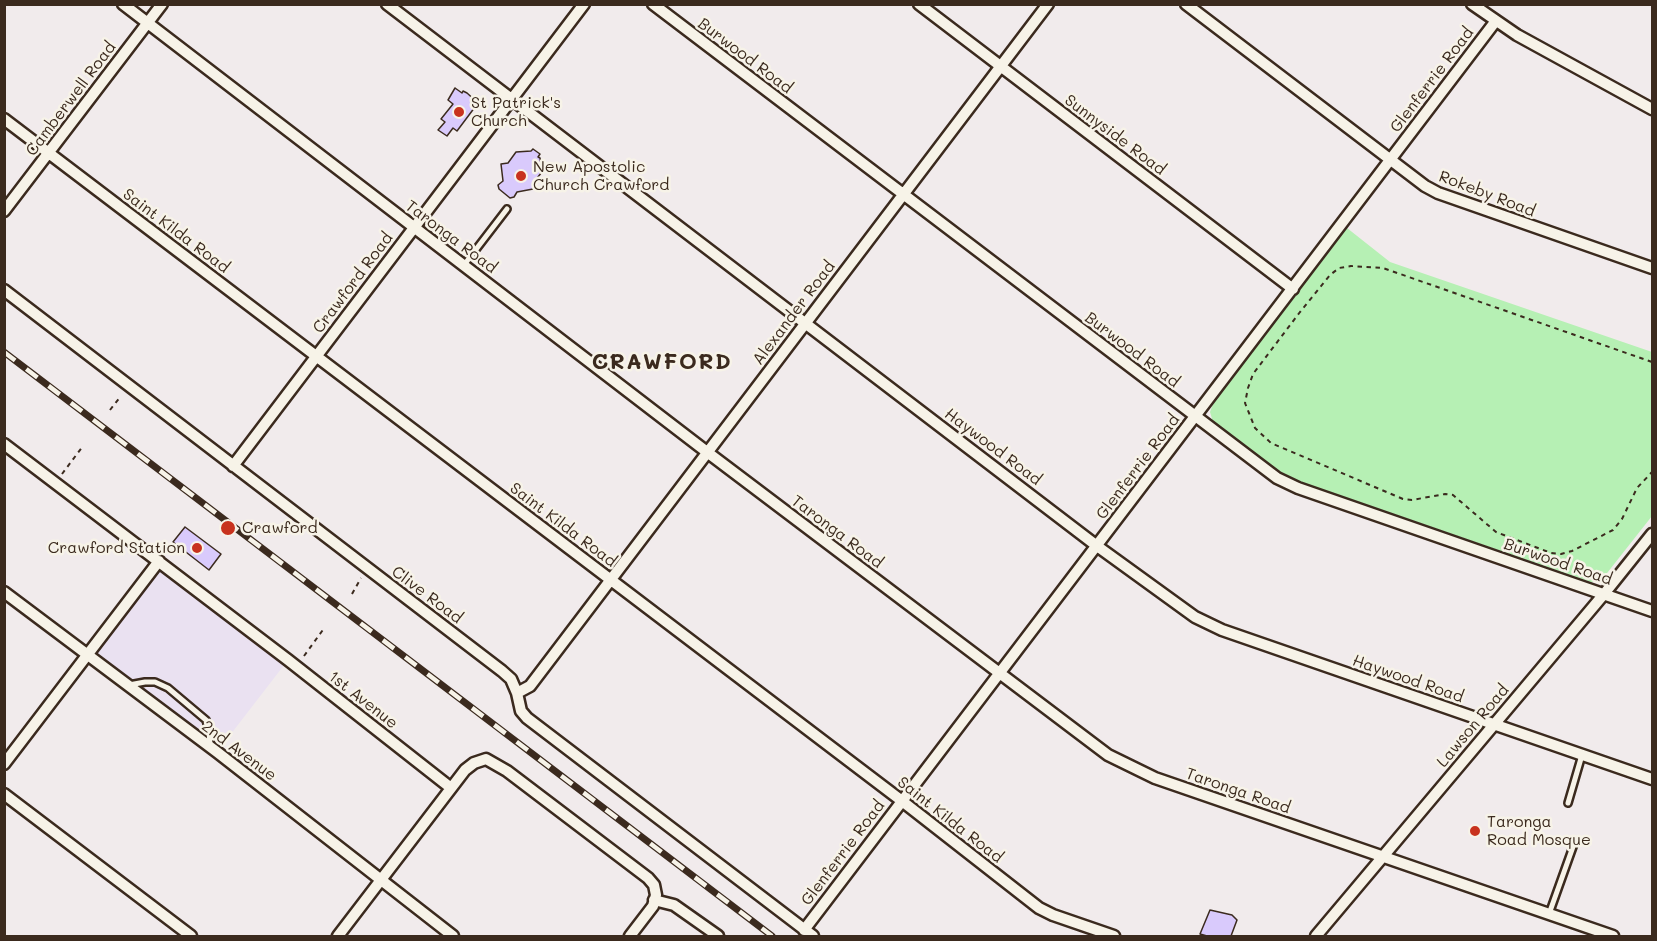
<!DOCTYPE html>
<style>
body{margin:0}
#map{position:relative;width:1657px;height:941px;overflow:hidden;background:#f1ebec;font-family:Mali,sans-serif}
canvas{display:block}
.frame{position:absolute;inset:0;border:6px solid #3b2a1e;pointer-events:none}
</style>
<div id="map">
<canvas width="1657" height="941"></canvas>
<div class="frame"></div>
</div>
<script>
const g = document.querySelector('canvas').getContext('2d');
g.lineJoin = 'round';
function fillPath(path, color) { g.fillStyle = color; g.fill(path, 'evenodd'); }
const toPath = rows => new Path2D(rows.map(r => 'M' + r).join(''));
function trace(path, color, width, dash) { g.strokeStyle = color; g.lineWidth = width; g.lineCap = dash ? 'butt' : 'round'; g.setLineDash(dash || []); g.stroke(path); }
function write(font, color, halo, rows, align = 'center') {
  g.font = font + ' Mali,sans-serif'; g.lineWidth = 5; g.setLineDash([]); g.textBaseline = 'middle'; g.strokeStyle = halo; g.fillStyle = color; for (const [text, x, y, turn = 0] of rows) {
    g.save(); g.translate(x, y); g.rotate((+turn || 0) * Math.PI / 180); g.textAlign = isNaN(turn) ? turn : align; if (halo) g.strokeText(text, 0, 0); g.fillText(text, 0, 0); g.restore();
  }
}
const built = toPath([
 [159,561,288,660,217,752,87,655]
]);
const green = toPath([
 [1347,228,1390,262,1652,352,1652,516,1600,582,1591,582,1298,481,1270,466,1213,422,1210,412,1213,404]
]);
const building = toPath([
 [455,88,462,93,463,91,467,93,478,103,457,131,453,128,447,136,438,130,445,122,441,119,453,104,448,100,455,88],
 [533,149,540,154,538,157,540,158,542,172,533,183,533,189,517,192,514,197,510,198,499,189,498,185,503,181,501,164,508,163,516,152,531,151,533,149],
 [185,527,221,554,209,570,173,542,185,527],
 [1210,910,1232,915,1237,920,1231,936,1207,936,1200,934,1210,910]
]);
const path = toPath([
 [1652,362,1383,268,1351,266,1339,268,1330,275,1300,312,1253,374,1248,388,1245,403,1255,428,1271,443,1403,499,1412,500,1445,494,1453,495,1496,532,1551,553,1561,554,1572,551,1613,530,1622,519,1637,488,1652,472],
 [110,410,121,396],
 [62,474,83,446],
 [352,594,361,578],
 [304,656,325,627]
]);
const lane = toPath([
 [464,265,507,209],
 [129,685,145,682,155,682,168,688,206,720,209,730,210,746],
 [1568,803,1582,755],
 [1549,914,1574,844]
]);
const street = toPath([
 [123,4,707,452,1108,755,1155,778,1613,936],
 [387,4,1097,546,1195,617,1222,630,1652,779],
 [653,4,1277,478,1298,488,1652,611],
 [919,4,1293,289],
 [1186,4,1425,186,1438,193,1652,268],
 [1472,4,1517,35,1652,109],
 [4,119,902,801,1039,908,1053,915,1114,936],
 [4,211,162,4],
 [4,290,502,671,511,679,517,693,521,711,527,718,813,936],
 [4,444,288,660,451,788],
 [233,466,584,4],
 [4,592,217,752,453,936],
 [517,693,530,686,1048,4],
 [4,764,159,561],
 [4,794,191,936],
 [654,900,674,905,718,936],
 [804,930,1495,22],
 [338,936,465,770,474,763,486,759,507,771,648,878,654,885,656,895,653,906,630,936],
 [1316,936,1604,594,1652,534]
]);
const rail = toPath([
 [4,352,772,936]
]);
const markers = [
 [459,112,6,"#c8321e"],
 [521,176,6,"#c8321e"],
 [228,528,8,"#c8321e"],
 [197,548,6,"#c8321e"],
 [1475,831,6,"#c8321e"]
];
const streetNames = [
 ["Burwood Road",745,56,37],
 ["Glenferrie Road",1432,80,-53],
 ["Camberwell Road",71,99,-53],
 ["Sunnyside Road",1115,135,37],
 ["Rokeby Road",1487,194,21],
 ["Saint Kilda Road",176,231,37],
 ["Taronga Road",451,237,37],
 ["Crawford Road",353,283,-53],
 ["Alexander Road",794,313,-53],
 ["Burwood Road",1132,350,37],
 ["Haywood Road",993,447,37],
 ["Glenferrie Road",1138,467,-53],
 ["Saint Kilda Road",563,525,37],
 ["Taronga Road",837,532,37],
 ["Burwood Road",1558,562,19],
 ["Clive Road",427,595,37],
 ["Haywood Road",1408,679,19],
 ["1st Avenue",363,700,38],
 ["Lawson Road",1473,726,-50],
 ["2nd Avenue",239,751,37],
 ["Taronga Road",1238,791,19],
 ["Saint Kilda Road",950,820,38],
 ["Glenferrie Road",843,853,-53]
];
const poiNames = [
 ["St Patrick's",471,103],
 ["Church",471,121],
 ["New Apostolic",533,167],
 ["Church Crawford",533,185],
 ["Crawford",242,528],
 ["Crawford Station",185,548,"right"],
 ["Taronga",1487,822],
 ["Road Mosque",1487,840]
];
const districtNames = [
 ["CRAWFORD",662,362]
];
fillPath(built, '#eae1f1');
fillPath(green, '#b6f0b4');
fillPath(building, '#d9cafc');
trace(building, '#3b2a1e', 1.5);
trace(lane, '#3b2a1e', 10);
trace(street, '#3b2a1e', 15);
trace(path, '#3b2a1e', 2, [4.5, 4.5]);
trace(lane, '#f7f3e8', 5);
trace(street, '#f7f3e8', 10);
trace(rail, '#3b2a1e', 7);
trace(rail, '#f7f3e8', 4.5, [14]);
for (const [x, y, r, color] of markers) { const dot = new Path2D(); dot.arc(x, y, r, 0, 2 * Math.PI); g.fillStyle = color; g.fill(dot); trace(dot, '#f7f3e8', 2); }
write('16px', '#3b2a1e', '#f7f3e8', streetNames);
write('16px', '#3b2a1e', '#f7f3e8', poiNames, 'left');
g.letterSpacing = '1.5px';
write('bold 22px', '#3b2a1e', '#f7f3e8', districtNames);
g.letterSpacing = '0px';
</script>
